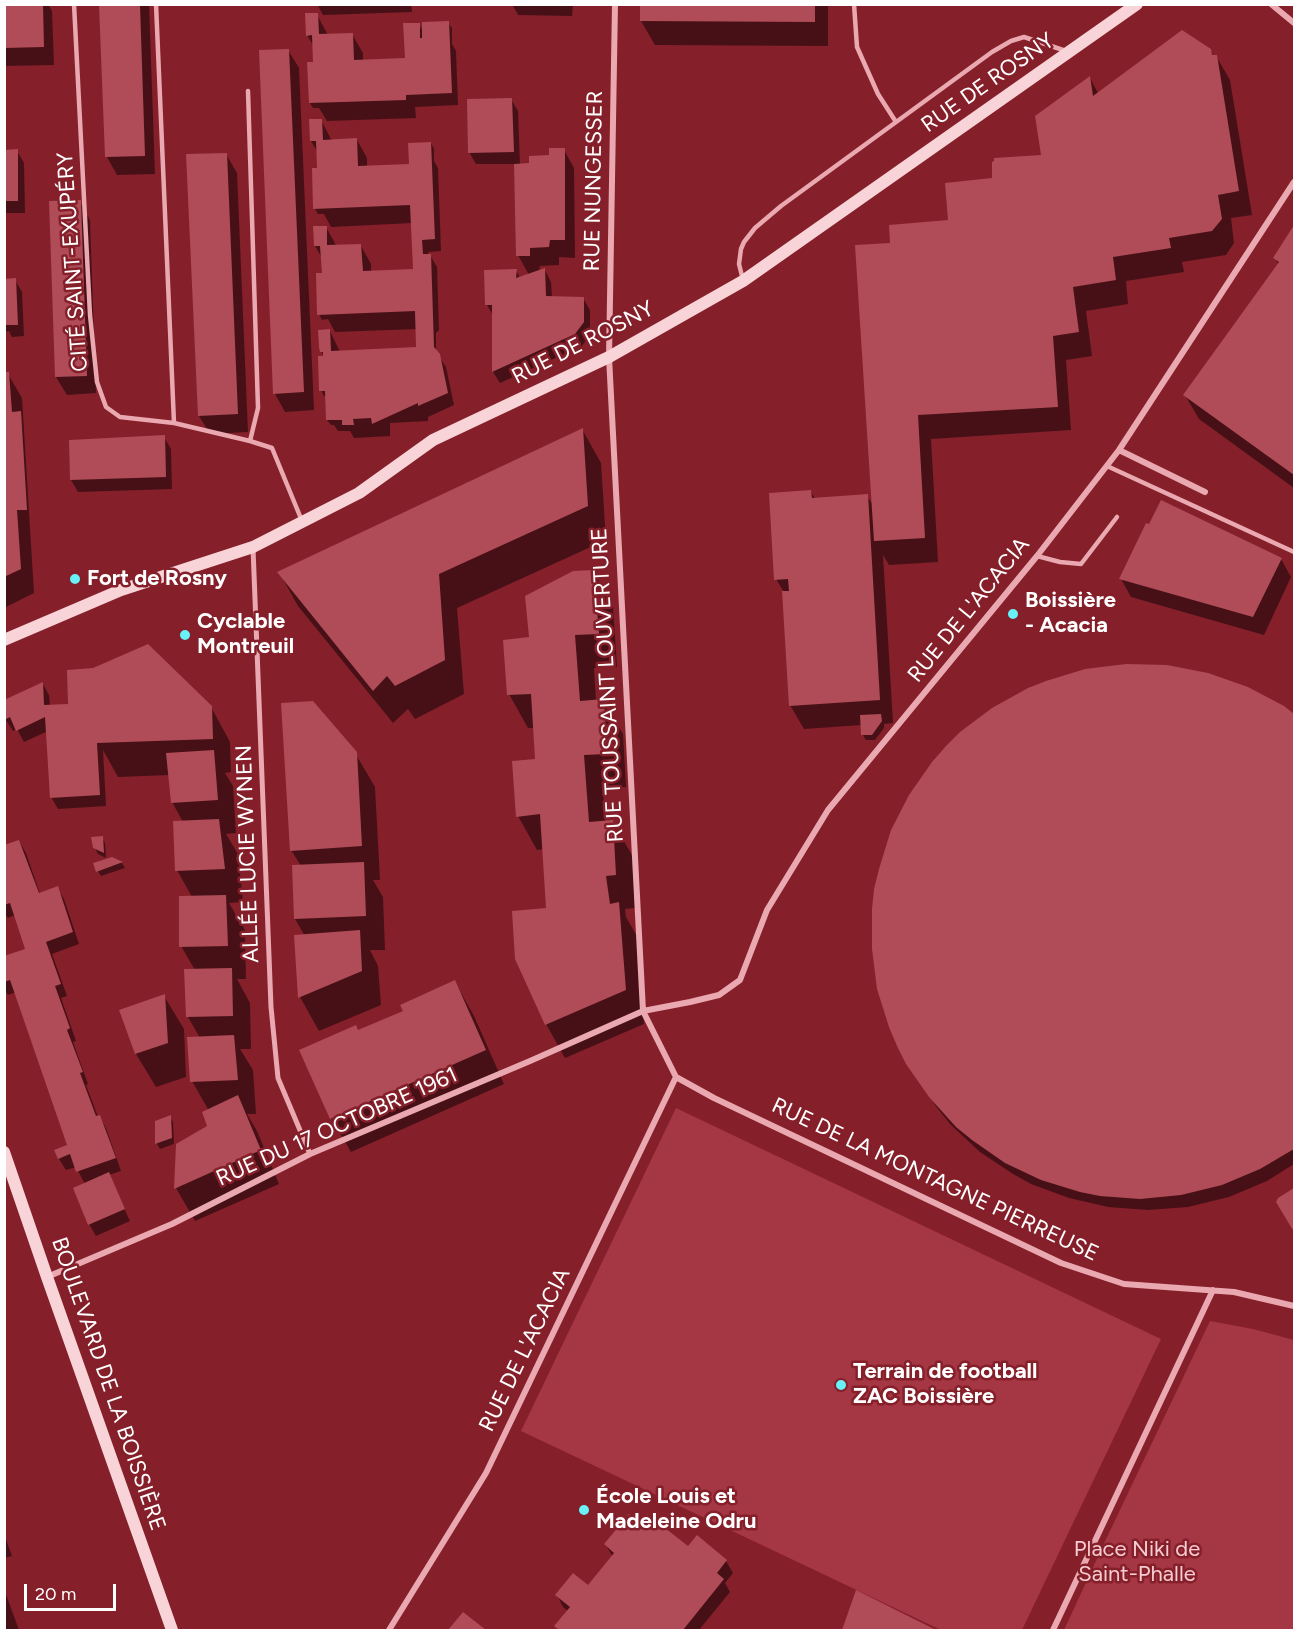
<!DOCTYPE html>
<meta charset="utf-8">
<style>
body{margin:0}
#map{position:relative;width:1299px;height:1635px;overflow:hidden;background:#851f2a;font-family:Figtree,sans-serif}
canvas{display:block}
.frame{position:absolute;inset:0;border:6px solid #fff;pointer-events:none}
.scale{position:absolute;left:24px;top:1584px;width:92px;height:27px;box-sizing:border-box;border:3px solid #fff;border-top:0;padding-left:8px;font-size:18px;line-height:21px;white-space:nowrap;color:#fff;-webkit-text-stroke:4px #851f2a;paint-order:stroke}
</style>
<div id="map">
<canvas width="1299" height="1635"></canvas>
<div class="frame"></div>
<div class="scale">20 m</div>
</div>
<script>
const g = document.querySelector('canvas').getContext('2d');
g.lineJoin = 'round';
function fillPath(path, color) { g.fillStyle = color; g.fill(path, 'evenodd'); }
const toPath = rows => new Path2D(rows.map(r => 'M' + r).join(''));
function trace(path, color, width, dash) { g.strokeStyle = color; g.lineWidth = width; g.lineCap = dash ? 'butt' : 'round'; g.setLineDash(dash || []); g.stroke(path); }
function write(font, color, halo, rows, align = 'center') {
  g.font = font + ' Figtree,sans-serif'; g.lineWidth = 5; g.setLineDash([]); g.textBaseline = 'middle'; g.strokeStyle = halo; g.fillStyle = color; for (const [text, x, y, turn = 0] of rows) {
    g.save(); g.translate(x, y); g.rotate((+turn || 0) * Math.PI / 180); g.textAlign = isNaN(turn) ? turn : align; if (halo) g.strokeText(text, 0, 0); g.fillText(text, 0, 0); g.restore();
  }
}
const green = toPath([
 [676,1108,1161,1339,1022,1630,941,1630,521,1431],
 [1210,1321,1253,1329,1294,1340,1294,1630,1064,1630,1108,1535]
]);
const shadow = toPath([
 [4,4,48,4,52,11,54,65,4,66],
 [101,4,149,4,155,174,117,175,107,157],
 [317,4,411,4,412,12,323,15],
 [512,4,573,4,572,16,518,15],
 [641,4,828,4,828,46,655,45,641,21],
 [317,15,328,35,352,34,363,53,363,61,406,60,419,24,423,32,448,23,452,28,452,44,456,51,458,105,415,107,416,118,327,121,319,108,313,108,310,103,315,64,314,47,307,35],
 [288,50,299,68,314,410,285,412,275,394],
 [1210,50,1213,56,1216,56,1230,80,1252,215,1231,218,1234,243,1226,255,1182,262,1184,272,1126,281,1128,304,1086,311,1092,356,1066,360,1071,430,931,439,938,562,889,565,883,555,893,723,884,724,884,728,875,740,866,740,863,735,862,725,804,729,790,705,784,592,776,579,811,492,815,499,867,496,873,505,892,244,949,221,993,179,1042,156,1090,78,1098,93],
 [511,99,518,111,520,165,530,165,564,150,574,168,575,258,559,257,559,265,540,266,539,272,545,270,551,282,552,297,583,298,590,310,590,335,582,346,500,383,493,372,494,317,487,305,516,270,520,278,529,275,518,255,516,164,476,164,469,152],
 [321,120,332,141,357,140,367,158,367,167,410,165,431,143,434,149,434,161,438,168,441,251,428,252,429,255,430,255,437,267,439,330,436,333,436,352,446,367,454,405,428,417,428,421,390,423,390,436,354,438,350,431,338,431,334,425,331,425,327,420,326,396,324,396,321,390,324,357,321,351,330,331,340,352,418,354,417,329,335,332,328,319,322,320,319,314,323,274,322,258,315,246,326,227,336,245,361,246,371,264,371,272,415,276,413,223,331,227,324,214,318,214,315,209,319,170,318,153,311,141],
 [4,151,17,151,24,163,25,213,4,213],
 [226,154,237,173,248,432,210,434,199,416],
 [80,202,90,220,96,393,67,395,56,377],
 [1294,227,1294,488,1199,419,1185,395,1279,265,1275,258],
 [4,280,15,280,22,292,24,336,12,337,9,331,4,332],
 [4,374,8,374,22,398,34,593,4,608],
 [582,429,601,463,606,540,457,608,464,694,415,719,408,709,393,723,298,606,279,572],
 [164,437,171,449,172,489,78,492,71,480],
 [1281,559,1291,577,1264,635,1131,597,1121,579],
 [594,572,613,606,617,667,594,668,596,701,603,701,623,734,626,787,603,789,605,822,612,821,632,855,635,908,625,909,626,917,638,938,644,1024,565,1058,546,1024,548,910,544,849,537,850,518,816,537,761,535,728,528,728,509,694,531,639],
 [43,684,49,695,50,706,211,707,230,742,231,772,225,773,233,786,236,833,226,834,238,854,243,902,229,903,245,930,246,979,237,979,250,1003,251,1049,240,1049,253,1070,256,1114,247,1114,257,1131,279,1184,195,1221,176,1188,178,1145,209,1127,209,1111,192,1081,200,1038,188,1017,195,970,181,946,192,897,177,870,183,822,172,802,170,775,118,777,103,750,106,806,58,809,51,797,48,731,24,742,17,729,13,731,4,717],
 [1283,708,1294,716,1294,1164,1267,1181,1229,1197,1188,1207,1148,1210,1108,1207,1069,1198,1031,1184,1013,1174,980,1152,951,1125,938,1109,915,1076],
 [355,753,375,787,380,880,373,880,383,897,385,950,370,950,378,966,381,1005,319,1031,300,997,305,936,295,919,293,867,301,866,291,850],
 [102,838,105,843,106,858,98,854,95,848],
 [19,841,26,853,40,894,57,887,64,899,79,944,52,954,67,996,61,998,76,1041,73,1042,88,1084,86,1085,98,1117,100,1117,106,1128,121,1171,109,1175,130,1221,96,1236,89,1224,85,1184,76,1167,66,1170,59,1159,69,1146,16,992,8,995,4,989,4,958,27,950,15,915,8,918,4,913,4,847],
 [112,859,122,863,125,868,101,876,98,871],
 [455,982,474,1016,504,1084,351,1152,331,1118,358,1032,405,1012],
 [164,996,184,1029,186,1077,156,1087,136,1054,121,1011],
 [170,1117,173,1122,174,1144,160,1149,157,1144,156,1122],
 [1294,1190,1294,1230,1278,1202],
 [640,1525,688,1548,726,1561,733,1573,725,1583,730,1592,699,1630,558,1630,556,1627,568,1611,563,1607,557,1595,588,1587,613,1557,606,1545],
 [4,1534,12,1556,4,1558],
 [4,1589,19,1630,4,1630],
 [857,1592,933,1630,843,1630]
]);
const building = toPath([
 [640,4,815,4,815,22,640,21],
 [4,5,43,5,44,47,4,48],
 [99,5,140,5,145,156,105,157],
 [305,13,318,13,319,34,353,33,354,60,405,58,403,23,420,23,420,38,422,38,422,22,449,21,452,93,406,95,406,100,309,103,307,62,313,62,312,35,306,36],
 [1182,30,1211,49,1212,55,1217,55,1239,191,1218,195,1222,219,1212,231,1169,238,1171,248,1113,257,1116,280,1073,287,1079,332,1053,336,1058,407,918,415,925,538,874,541,855,245,890,243,889,225,948,220,945,183,992,178,992,162,994,161,994,158,1041,155,1035,116,1090,76,1093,96],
 [289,49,304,392,273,394,259,50],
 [512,98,514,152,468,153,467,99],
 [309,119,322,119,323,140,357,138,358,166,409,164,408,143,431,142,435,239,422,240,423,254,431,254,434,347,440,354,448,393,418,406,418,403,372,424,371,418,353,419,354,425,342,425,342,420,326,420,325,391,319,391,318,356,323,356,323,352,320,352,319,347,318,330,330,329,331,351,416,347,415,311,317,315,316,273,322,273,320,246,314,246,313,226,327,226,327,245,361,244,363,271,413,269,410,205,313,209,312,168,317,168,316,141,310,141],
 [549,148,565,148,565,240,550,240,549,247,530,248,530,256,516,256,514,164,529,163,529,156,549,155],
 [18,149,18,201,4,201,4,150],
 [227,153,238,414,198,416,186,154],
 [81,200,87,376,55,377,49,201],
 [1294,225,1294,475,1183,395,1279,262,1273,258],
 [545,268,546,296,584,297,584,322,575,334,492,372,492,305,485,305,484,270,517,269,516,278],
 [16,278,18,325,4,325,4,279],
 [4,372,9,372,12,412,21,411,27,510,17,510,21,569,4,577],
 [583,428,588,506,439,574,445,660,395,686,387,676,373,691,277,572],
 [165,435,166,477,70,480,69,440],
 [811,490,812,498,868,494,880,700,789,706,782,591,789,591,788,579,774,580,769,493],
 [1161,500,1282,558,1253,617,1119,579,1146,523,1149,524],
 [594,570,599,634,575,635,580,701,604,699,607,754,584,755,589,822,613,820,616,875,606,876,610,904,619,902,626,990,545,1025,515,959,512,911,546,908,540,814,516,817,512,761,535,759,531,694,507,695,503,640,529,637,525,596,573,571],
 [148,644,212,706,213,739,97,743,100,795,50,798,45,717,16,731,10,717,4,720,4,700,43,682,44,705,68,704,67,670,93,668],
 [1126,664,1167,665,1208,673,1248,687,1284,706,1294,714,1294,1149,1260,1169,1222,1185,1181,1195,1140,1199,1100,1196,1080,1192,1041,1180,1005,1163,972,1140,956,1127,929,1097,906,1064,897,1046,889,1027,877,989,872,949,872,909,874,889,879,869,891,830,909,795,932,762,946,746,960,732,992,708,1028,688,1046,681,1085,669],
 [313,701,357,752,362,846,290,851,281,703],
 [881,714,882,721,872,735,861,735,860,715],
 [214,750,218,800,171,803,166,753],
 [219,819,225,869,175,871,173,821],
 [103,836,104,853,93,848,91,837],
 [19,840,39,893,58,886,73,932,46,942,61,984,55,986,70,1028,67,1030,83,1072,80,1073,96,1116,100,1115,116,1158,76,1172,70,1154,58,1159,54,1150,67,1145,10,980,4,982,4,956,25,949,10,903,4,905,4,845],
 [112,857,123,862,96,872,93,863],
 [364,862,366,916,294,919,292,865],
 [226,895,228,946,179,947,179,896],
 [360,930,362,971,298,998,294,935],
 [232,968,233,1016,186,1017,184,969],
 [455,980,486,1050,330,1119,299,1050,356,1025,358,1030,403,1011,400,1005],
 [165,994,168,1043,135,1054,119,1010],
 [234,1035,238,1080,190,1082,187,1037],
 [238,1095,261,1150,174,1189,176,1144,207,1126,202,1112],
 [171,1115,172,1138,155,1144,155,1121],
 [109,1172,125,1209,88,1225,73,1188],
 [1294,1188,1294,1232,1276,1202,1278,1198],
 [629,1514,640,1523,647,1514,688,1546,697,1535,727,1560,717,1573,724,1579,683,1630,559,1630,554,1626,570,1607,555,1595,573,1573,588,1585,614,1553,604,1544],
 [856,1590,936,1630,842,1630],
 [463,1612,486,1630,448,1630]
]);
const service = toPath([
 [74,4,90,315,97,382,106,407,120,417,174,423,250,441,272,448,302,521],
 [156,4,174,423],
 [854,4,857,47,878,94,896,122],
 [248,91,258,408,250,441],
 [743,280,739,264,741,249,744,242,755,228,781,206,992,52,1011,41,1024,37,1066,51],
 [1107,466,1294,552],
 [1037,556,1060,562,1081,564,1117,517]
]);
const pedestrian = toPath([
 [253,548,271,1007,278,1078,310,1154]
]);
const minor = toPath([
 [615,4,609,357,643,1011,676,1077,714,1098,1061,1263,1124,1284,1234,1292,1294,1306],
 [1271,4,1294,23],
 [1119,450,1205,492],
 [47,1277,172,1224,310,1154,530,1061,643,1011,690,1002,719,995,740,980,767,910,828,810,1037,556,1119,450,1294,182],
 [389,1630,486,1473,676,1077],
 [1053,1630,1213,1290]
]);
const secondary = toPath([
 [4,640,121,590,253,547,359,493,433,440,609,357,743,281,1137,4],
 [4,1152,47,1277,172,1630]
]);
const markers = [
 [75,579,6,"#68f2f8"],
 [1013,614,6,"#68f2f8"],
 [185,635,6,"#68f2f8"],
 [841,1385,6,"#68f2f8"],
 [584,1510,6,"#68f2f8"]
];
const streetNames = [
 ["RUE DE ROSNY",988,83,-35],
 ["RUE NUNGESSER",594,181,-89],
 ["CITÉ SAINT-EXUPÉRY",73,262,-94],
 ["RUE DE ROSNY",583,343,-27],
 ["RUE DE L'ACACIA",969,610,-51],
 ["RUE TOUSSAINT LOUVERTURE",608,685,-93],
 ["ALLÉE LUCIE WYNEN",248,854,-92],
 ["RUE DU 17 OCTOBRE 1961",337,1127,-24],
 ["RUE DE LA MONTAGNE PIERREUSE",935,1180,25],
 ["RUE DE L'ACACIA",525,1350,-64],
 ["BOULEVARD DE LA BOISSIÈRE",108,1384,71]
];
const poiNames = [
 ["Fort de Rosny",87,579],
 ["Boissière",1025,601],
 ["- Acacia",1025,626],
 ["Cyclable",197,622],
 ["Montreuil",197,647],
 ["Terrain de football",853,1372],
 ["ZAC Boissière",853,1397],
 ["École Louis et",596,1497],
 ["Madeleine Odru",596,1522]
];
const parkNames = [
 ["Place Niki de",1137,1550],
 ["Saint-Phalle",1137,1575]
];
fillPath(green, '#a53643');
fillPath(shadow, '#0007');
fillPath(building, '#b04c57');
trace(service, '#eaa8b0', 4.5);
trace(pedestrian, '#eaa8b0', 5);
trace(minor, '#eaa8b0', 6);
trace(secondary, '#f8d3d7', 12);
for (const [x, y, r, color] of markers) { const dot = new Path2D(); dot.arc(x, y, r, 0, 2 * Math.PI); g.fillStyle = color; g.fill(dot); trace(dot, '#851f2a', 2); }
write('22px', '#fff', '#851f2a', streetNames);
write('bold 22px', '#fff', '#851f2a', poiNames, 'left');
write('22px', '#f7ccd2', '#851f2a', parkNames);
</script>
